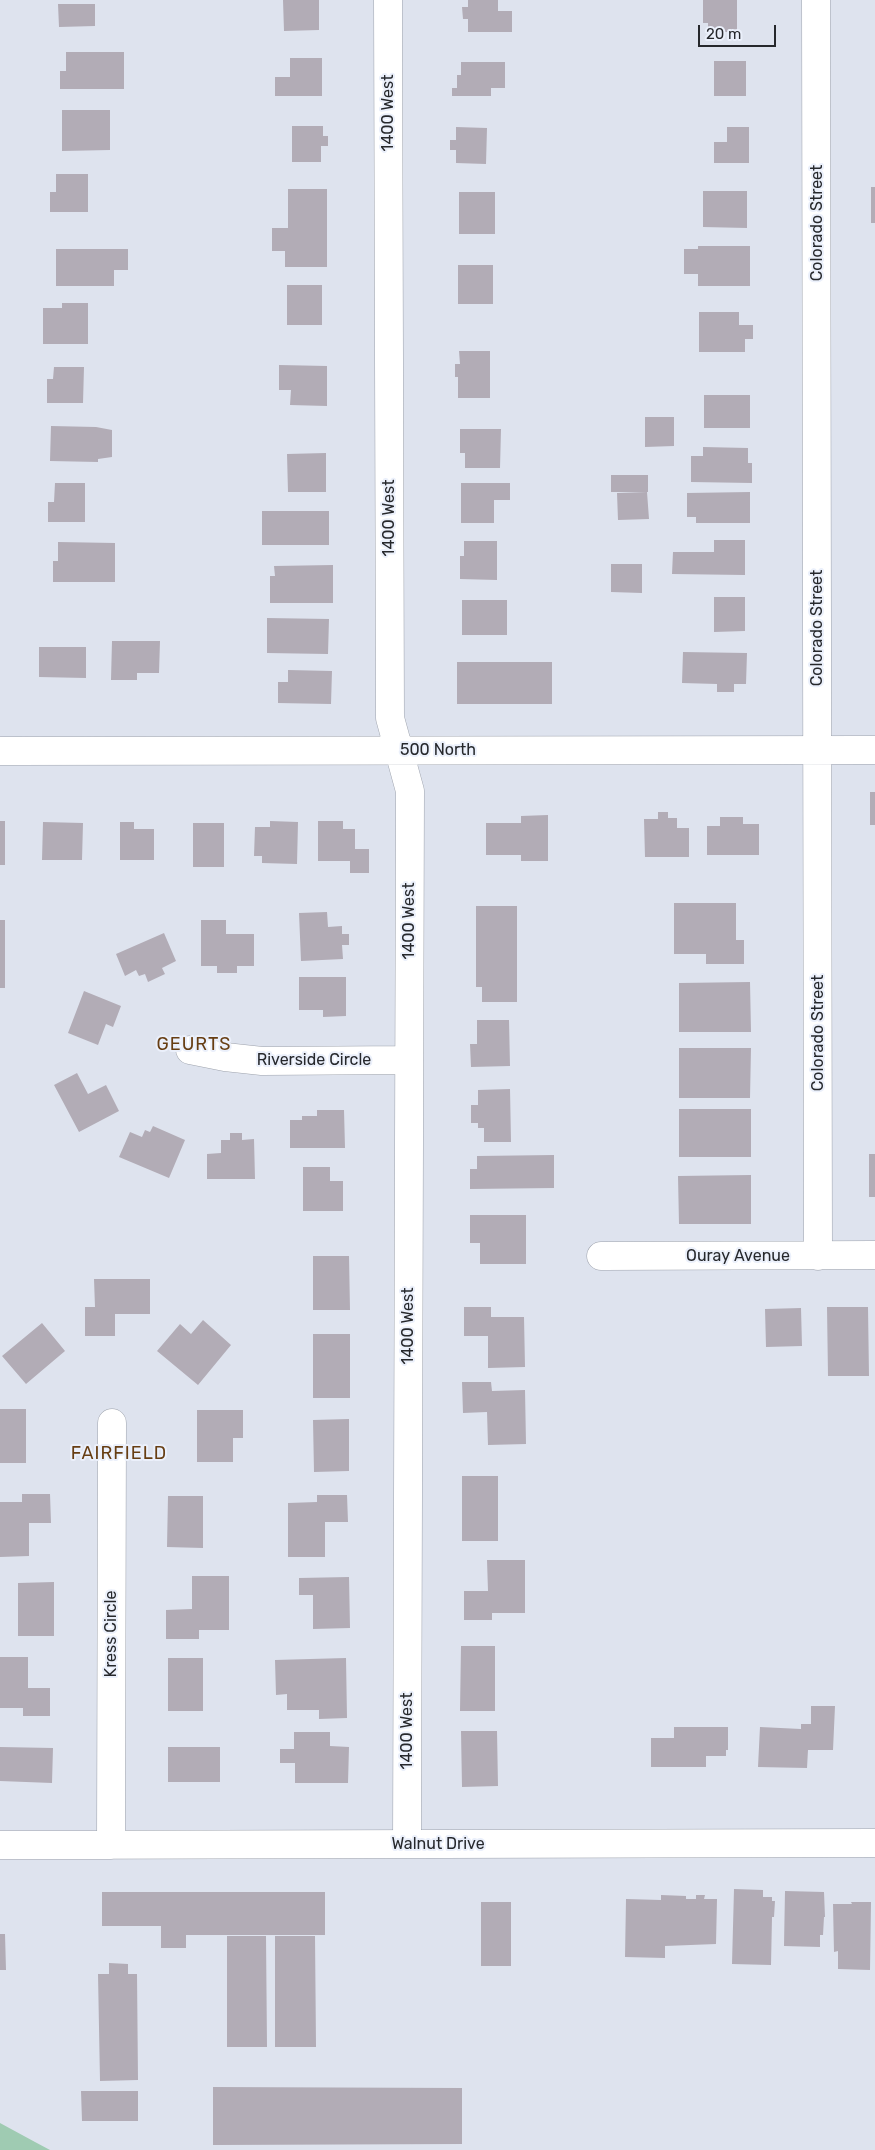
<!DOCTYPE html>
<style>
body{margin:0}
#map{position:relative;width:875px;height:2150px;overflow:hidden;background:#dee3ee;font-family:Rubik,sans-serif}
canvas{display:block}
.scale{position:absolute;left:698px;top:25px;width:78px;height:22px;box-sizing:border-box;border:2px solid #26282c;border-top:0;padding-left:6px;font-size:15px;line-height:18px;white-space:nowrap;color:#26282c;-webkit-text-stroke:4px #ebf0fb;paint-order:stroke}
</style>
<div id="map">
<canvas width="875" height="2150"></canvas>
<div class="scale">20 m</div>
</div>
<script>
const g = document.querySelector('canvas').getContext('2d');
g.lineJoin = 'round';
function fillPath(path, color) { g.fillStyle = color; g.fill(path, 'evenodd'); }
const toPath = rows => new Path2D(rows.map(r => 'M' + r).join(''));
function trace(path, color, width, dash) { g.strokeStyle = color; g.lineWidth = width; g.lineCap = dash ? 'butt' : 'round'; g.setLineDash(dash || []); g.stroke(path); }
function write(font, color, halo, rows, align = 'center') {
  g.font = font + ' Rubik,sans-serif'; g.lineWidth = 4; g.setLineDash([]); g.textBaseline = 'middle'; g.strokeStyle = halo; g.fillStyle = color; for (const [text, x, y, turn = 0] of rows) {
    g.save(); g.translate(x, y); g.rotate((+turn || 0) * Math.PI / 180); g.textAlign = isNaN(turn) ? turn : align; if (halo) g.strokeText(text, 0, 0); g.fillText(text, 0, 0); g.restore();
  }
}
const green = toPath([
 [0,2123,35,2142,50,2150,0,2150]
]);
const building = toPath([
 [283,0,319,0,319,30,284,31],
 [468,0,498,0,498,11,512,11,512,32,468,32,468,19,463,19,462,7,468,7],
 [703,0,737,0,737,32,708,32,708,23,703,23],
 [58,4,95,4,95,26,59,27],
 [66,52,124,52,124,89,60,89,60,71,66,71],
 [290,58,322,58,322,96,275,96,275,77,290,77],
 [714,61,746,61,746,96,714,96],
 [461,62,505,62,505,88,491,88,491,96,452,96,452,88,457,88,457,75,461,75],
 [62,110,110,110,110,150,62,151],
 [292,126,323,126,323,136,328,136,328,146,321,146,321,162,292,162],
 [456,127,487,128,486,164,456,163,456,150,450,150,450,140,456,140],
 [727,127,749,127,749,163,714,163,714,142,727,142],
 [56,174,88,174,88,212,50,212,50,192,56,192],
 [871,187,875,187,875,223,871,223],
 [288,189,327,189,327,267,285,267,285,251,272,251,272,228,288,228],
 [703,191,747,191,747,228,703,227],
 [459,192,495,192,495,234,459,234],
 [698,246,750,246,750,286,698,286,698,274,684,274,684,249,698,249],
 [56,249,128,249,128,270,114,270,114,286,56,286],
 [458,265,493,265,493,304,458,304],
 [287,285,322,285,322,325,287,325],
 [62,303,88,303,88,344,43,344,43,308,62,308],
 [699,312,739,312,739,325,753,325,753,339,745,339,745,352,699,352],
 [459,351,490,351,490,398,458,398,458,377,455,377,455,364,460,364],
 [279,365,327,366,327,406,290,405,291,390,279,390],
 [54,367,84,367,83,403,47,403,47,379,53,379],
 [704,395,750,395,750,428,704,428],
 [645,417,674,417,674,446,645,447],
 [51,426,96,427,112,430,112,457,98,459,98,462,50,461],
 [460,429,501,429,500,468,465,468,465,453,460,453],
 [703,447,748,448,748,463,752,463,752,483,691,482,691,456,703,456],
 [326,453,326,492,288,492,287,454],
 [611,475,648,475,648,492,611,492],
 [55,483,85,483,85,522,48,522,48,502,54,502],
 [461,483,510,483,510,500,494,500,494,523,461,523],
 [647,492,649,519,618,520,617,493],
 [750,492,750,523,696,523,696,517,687,517,687,493],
 [262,511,329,511,329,545,262,545],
 [714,540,745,540,745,575,672,574,673,552,714,552],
 [464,541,497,541,497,580,460,579,460,556,464,556],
 [58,542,115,543,115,582,53,582,53,561,58,561],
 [611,564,642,564,642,593,611,592],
 [333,565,333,603,270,603,270,576,275,576,274,566],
 [714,597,745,597,745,631,714,632],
 [462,600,507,600,507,635,462,635],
 [267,618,329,619,328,654,267,653],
 [112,641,160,641,159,673,137,673,137,680,111,680],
 [39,647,86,647,86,678,39,677],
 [683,652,747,653,746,684,734,684,734,692,717,692,717,684,682,683],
 [457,662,552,662,552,704,457,704],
 [288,670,332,671,331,704,278,703,278,682,288,682],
 [870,792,875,792,875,825,870,825],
 [658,812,668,812,668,818,677,818,677,828,689,828,689,857,645,857,644,819,658,819],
 [548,815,548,861,521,861,521,855,486,855,486,823,521,823,521,816],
 [720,817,743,817,743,824,759,824,759,855,707,855,707,826,720,826],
 [0,821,5,821,5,865,0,865],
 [270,821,298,822,297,864,262,863,262,856,254,856,255,827,270,827],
 [318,821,343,821,343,829,355,829,355,849,369,849,369,873,350,873,350,861,318,861],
 [43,822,83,823,82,860,42,860],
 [120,822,134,822,134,829,154,829,154,860,120,860],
 [193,823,224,823,224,867,193,867],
 [674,903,736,903,736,940,744,940,744,964,706,964,706,954,674,954],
 [476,906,517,906,517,1002,482,1002,482,987,476,987],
 [327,912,328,927,342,926,342,934,349,934,349,945,342,945,343,959,301,961,299,913],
 [0,920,5,920,5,988,0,988],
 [201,920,226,920,226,934,254,934,254,966,237,966,237,973,217,973,217,966,201,966],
 [164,933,176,961,162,968,165,974,148,982,145,974,139,976,136,970,125,976,116,954],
 [299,977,346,977,346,1016,323,1017,323,1010,299,1010],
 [750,982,751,1032,679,1032,679,983],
 [84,991,121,1006,113,1027,106,1024,98,1045,68,1033],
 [477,1020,509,1020,510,1066,471,1067,470,1044,477,1044],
 [679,1048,751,1048,750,1098,679,1098],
 [77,1073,88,1094,106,1085,119,1111,79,1132,54,1085],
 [510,1089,511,1142,484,1142,484,1128,478,1128,478,1123,471,1123,471,1105,478,1105,478,1090],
 [679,1109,751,1109,751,1157,679,1157],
 [317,1110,344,1110,345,1148,290,1148,290,1120,302,1120,302,1116,317,1116],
 [153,1126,185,1140,169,1178,119,1157,130,1132,142,1137,145,1130,150,1132],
 [230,1133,242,1133,242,1140,254,1139,255,1179,207,1179,207,1154,221,1153,221,1140,230,1140],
 [869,1154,875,1154,875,1197,869,1197],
 [554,1155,554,1188,470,1189,470,1169,477,1169,477,1156],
 [303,1167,330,1167,330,1181,343,1181,343,1211,303,1211],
 [751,1175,751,1224,679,1224,678,1176],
 [470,1215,526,1215,526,1264,480,1264,480,1243,470,1243],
 [313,1256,349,1256,350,1310,313,1310],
 [94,1279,150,1279,150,1314,115,1314,115,1336,85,1336,85,1307,95,1307],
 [464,1307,491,1307,491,1317,524,1317,525,1367,488,1368,488,1336,464,1336],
 [827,1307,868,1307,869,1376,828,1376],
 [801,1308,802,1346,766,1347,765,1309],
 [203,1320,231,1345,198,1385,157,1351,180,1324,191,1334],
 [42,1323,65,1351,26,1384,2,1356],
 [313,1334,350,1334,350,1398,313,1398],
 [462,1382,491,1382,492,1391,525,1390,526,1444,488,1445,487,1412,463,1413],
 [0,1409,26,1409,26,1463,0,1463],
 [197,1410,243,1410,243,1438,233,1438,233,1462,197,1462],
 [349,1419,349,1471,314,1472,313,1420],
 [462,1476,498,1476,498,1541,462,1541],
 [22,1494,50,1494,51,1523,29,1523,29,1556,0,1557,0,1502,22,1502],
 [317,1495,347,1495,348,1522,325,1522,325,1557,288,1557,288,1503,317,1502],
 [168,1496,203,1496,203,1548,167,1547],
 [487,1560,525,1560,525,1613,492,1613,492,1620,464,1620,464,1591,488,1591],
 [192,1576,229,1576,229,1630,199,1630,199,1639,166,1639,166,1610,192,1609],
 [349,1577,350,1628,313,1629,313,1595,299,1595,299,1578],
 [54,1582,54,1636,18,1636,18,1583],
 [461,1646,495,1646,495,1711,460,1711],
 [0,1657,28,1657,28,1688,50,1688,50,1716,23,1716,23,1708,0,1708],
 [168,1658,203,1658,203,1711,168,1711],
 [346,1658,347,1718,319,1719,319,1710,287,1710,287,1694,276,1695,275,1660],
 [811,1706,835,1706,833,1750,808,1750,807,1768,758,1767,760,1727,801,1729,801,1724,811,1724],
 [674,1727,728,1727,728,1750,726,1750,726,1756,706,1756,706,1767,651,1767,651,1738,674,1738],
 [461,1731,497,1731,498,1786,462,1787],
 [294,1732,330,1732,330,1746,349,1747,348,1783,295,1783,295,1763,280,1763,280,1749,294,1749],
 [0,1747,53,1748,52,1783,0,1781],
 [168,1747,220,1747,220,1782,168,1782],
 [734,1889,763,1890,763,1897,772,1897,772,1901,775,1901,774,1917,772,1917,771,1965,732,1964],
 [785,1891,824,1892,825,1917,824,1917,823,1935,820,1935,820,1947,784,1946],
 [102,1892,325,1892,325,1935,186,1935,186,1948,161,1948,161,1926,102,1926],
 [661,1895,686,1896,686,1899,696,1899,696,1895,705,1895,704,1899,717,1899,716,1944,665,1946,665,1958,625,1957,626,1899,661,1900],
 [481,1902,511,1902,511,1966,481,1966],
 [851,1902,871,1902,870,1970,838,1969,838,1951,834,1952,833,1904,852,1904],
 [0,1934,5,1934,6,1970,0,1970],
 [227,1936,266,1936,267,2047,227,2047],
 [275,1936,315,1936,316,2047,275,2047],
 [109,1963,128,1964,128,1974,137,1974,138,2080,100,2081,98,1974,109,1974],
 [213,2087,462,2088,462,2144,213,2145],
 [81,2091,138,2091,138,2121,82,2121]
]);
const minor = toPath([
 [388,0,390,718,410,791,407,1844],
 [816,0,818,1256],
 [0,751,875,750],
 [190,1050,225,1057,262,1061,409,1060],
 [601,1256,875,1255],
 [0,1845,875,1843],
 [111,1845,112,1423]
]);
const streetNames = [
 ["1400 West",388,113,-90],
 ["Colorado Street",817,223,-90],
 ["1400 West",389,518,-90],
 ["Colorado Street",817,628,-90],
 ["500 North",438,750],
 ["1400 West",409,921,-90],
 ["Colorado Street",818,1033,-90],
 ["Riverside Circle",314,1060],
 ["Ouray Avenue",738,1256],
 ["1400 West",408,1326,-90],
 ["Kress Circle",111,1634,-90],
 ["1400 West",407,1731,-90],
 ["Walnut Drive",438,1844]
];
const neighbourhoodNames = [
 ["GEURTS",194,1045],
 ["FAIRFIELD",119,1454]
];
fillPath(green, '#9fcbb2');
fillPath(building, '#b2acb6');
trace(minor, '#9da2ac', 29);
trace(minor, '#fff', 28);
write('16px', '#26282c', '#ebf0fb', streetNames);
g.letterSpacing = '1px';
write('18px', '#673e13', '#ebf0fb', neighbourhoodNames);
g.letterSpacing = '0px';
</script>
